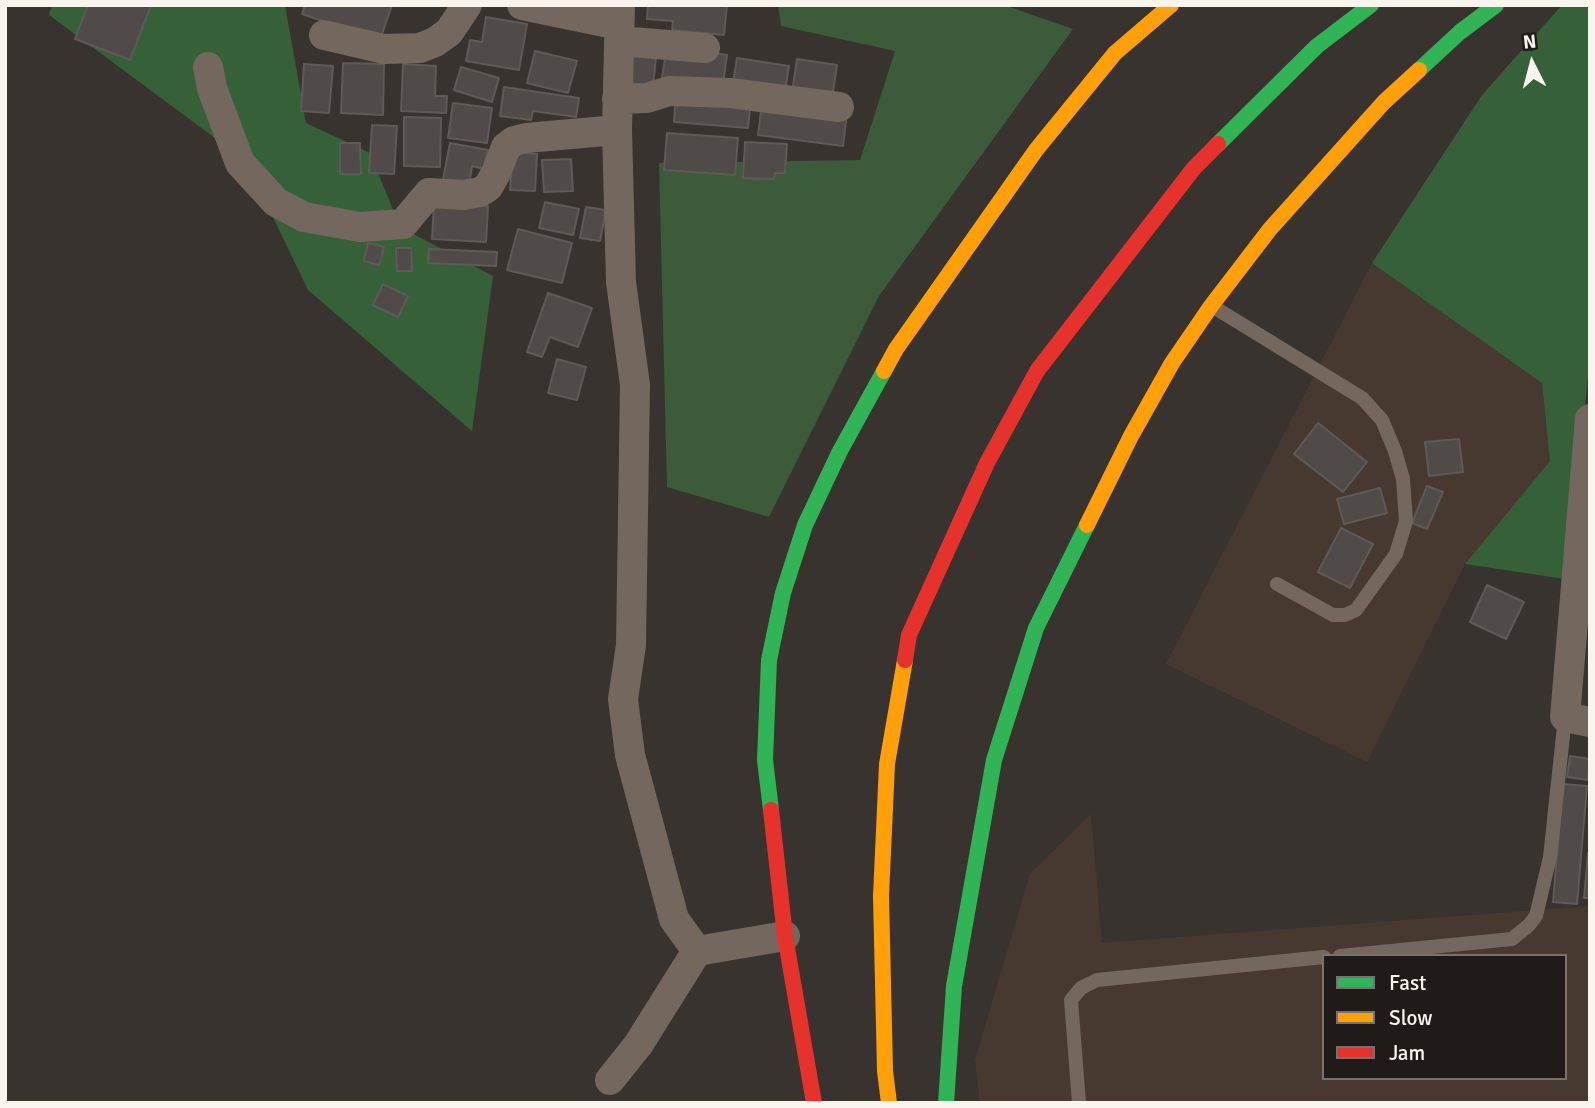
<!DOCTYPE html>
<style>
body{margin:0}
#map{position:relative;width:1595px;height:1108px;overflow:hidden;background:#38332f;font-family:Signika,sans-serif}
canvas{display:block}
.frame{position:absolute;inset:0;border:7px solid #faf4ef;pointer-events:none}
.legend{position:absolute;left:1322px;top:954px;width:245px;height:126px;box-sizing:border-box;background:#201b18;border:2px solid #77726e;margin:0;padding:9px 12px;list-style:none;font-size:21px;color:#faf4ef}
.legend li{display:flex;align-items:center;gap:14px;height:35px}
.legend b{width:35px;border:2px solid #77726e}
.north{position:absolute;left:1497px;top:28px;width:70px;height:70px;-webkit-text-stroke:5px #201b18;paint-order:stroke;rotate:354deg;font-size:19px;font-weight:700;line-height:28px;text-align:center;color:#faf4ef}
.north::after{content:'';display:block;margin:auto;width:24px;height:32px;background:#faf4ef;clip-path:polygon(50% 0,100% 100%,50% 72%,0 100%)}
</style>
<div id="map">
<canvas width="1595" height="1108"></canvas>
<div class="frame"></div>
<ul class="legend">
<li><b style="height:9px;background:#30b455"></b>Fast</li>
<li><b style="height:9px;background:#ff9f0a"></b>Slow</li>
<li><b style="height:9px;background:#e5322d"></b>Jam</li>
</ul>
<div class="north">N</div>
</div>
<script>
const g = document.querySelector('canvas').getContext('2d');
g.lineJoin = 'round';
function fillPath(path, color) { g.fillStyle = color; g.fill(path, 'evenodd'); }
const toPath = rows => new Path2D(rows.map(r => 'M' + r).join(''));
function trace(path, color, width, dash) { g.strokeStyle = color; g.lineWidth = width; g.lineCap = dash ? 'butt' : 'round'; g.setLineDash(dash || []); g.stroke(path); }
const built = toPath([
 [1372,263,1542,383,1550,461,1465,564,1367,762,1166,664],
 [1091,814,1102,943,1590,906,1590,1103,980,1103,975,1060,1030,874],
 [1324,956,1565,956,1565,1078,1324,1078]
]);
const green = toPath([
 [778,5,1004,5,1073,29,879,296,769,517,667,487,659,163,860,160,895,51,781,26]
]);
const forest = toPath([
 [52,5,285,5,306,123,370,153,400,227,493,276,472,431,308,290,246,161,49,15],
 [1562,5,1590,5,1590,360,1565,579,1465,564,1550,461,1542,383,1372,263,1482,95]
]);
const building = toPath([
 [88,5,151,5,130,60,75,39,88,5],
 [305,5,392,5,380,40,302,14,305,5],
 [648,5,727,5,724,35,672,30,673,21,647,19,648,5],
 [486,17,527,24,519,70,466,61,470,40,482,42,486,17],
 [629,44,657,47,653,86,625,83,629,44],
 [667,46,727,55,722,91,661,84,667,46],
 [535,51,577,61,568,93,527,83,535,51],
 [737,58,789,66,784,98,732,89,737,58],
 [797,59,837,65,831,105,791,100,797,59],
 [343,63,384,64,383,115,341,113,343,63],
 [304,64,333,66,329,113,301,111,304,64],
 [403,64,436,66,435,96,447,96,446,113,401,111,403,64],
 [461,67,499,78,492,102,454,90,461,67],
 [504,87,579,98,576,117,533,111,531,120,500,116,504,87],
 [676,93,751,99,748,128,674,122,676,93],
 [453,103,492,108,487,143,448,138,453,103],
 [762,103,847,114,843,146,758,135,762,103],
 [404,117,441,118,440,167,404,166,404,117],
 [372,125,397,126,394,174,369,173,372,125],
 [667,133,738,138,735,175,664,170,667,133],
 [745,142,787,144,785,173,775,173,774,179,743,178,745,142],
 [340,143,360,143,361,174,340,174,340,143],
 [450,143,488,150,484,169,472,166,469,185,443,180,450,143],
 [513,152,537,154,535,191,510,190,513,152],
 [571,159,573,191,544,192,542,160,571,159],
 [545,202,579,209,573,235,539,228,545,202],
 [434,204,488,206,486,242,432,239,434,204],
 [586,207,606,210,600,241,580,238,586,207],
 [518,229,572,243,562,283,507,270,518,229],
 [368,243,384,247,379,265,364,261,368,243],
 [396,248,411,248,412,271,397,271,396,248],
 [429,249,497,252,496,266,428,263,429,249],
 [383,284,408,296,398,317,373,305,383,284],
 [548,293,592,308,578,347,550,337,542,357,527,352,548,293],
 [557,359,586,367,577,400,548,393,557,359],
 [1318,423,1367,462,1343,492,1294,454,1318,423],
 [1459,439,1463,472,1429,476,1425,442,1459,439],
 [1427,486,1443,492,1427,529,1412,523,1427,486],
 [1380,488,1387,513,1344,524,1337,499,1380,488],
 [1341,528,1373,544,1350,588,1318,572,1341,528],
 [1487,585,1524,602,1506,639,1470,622,1487,585],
 [1570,756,1590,759,1588,780,1567,777,1570,756],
 [1563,784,1587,786,1577,904,1553,902,1563,784],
 [1588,853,1590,853,1590,898,1584,898,1588,853]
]);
const lane = toPath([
 [1212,306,1362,398,1382,420,1395,451,1403,479,1406,521,1396,554,1356,610,1345,615,1333,615,1277,584],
 [1340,956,1512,939,1529,925,1536,916,1550,857,1565,717],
 [1079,1103,1071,1000,1081,988,1097,980,1324,957]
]);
const street = toPath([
 [522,5,619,25],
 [620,5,617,130,621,282,635,385,631,645,623,699,630,755,674,919,697,951,785,936],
 [324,35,384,49,420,48,435,42,449,32,467,5],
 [619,41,705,48],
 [208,67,212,88,240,163,276,202,304,217,360,227,403,224,429,193,464,195,480,192,488,187,496,173,506,147,514,141,526,138,617,130],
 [617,99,647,98,669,91,730,93,839,107],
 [1590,419,1565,717,1590,722],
 [610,1080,638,1045,697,951]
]);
const fast = toPath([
 [1419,70,1460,32,1496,5],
 [1218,144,1317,46,1371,5],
 [771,810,765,760,769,660,783,593,805,525,840,451,884,371],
 [946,1103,954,986,994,760,1036,628,1087,525]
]);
const slow = toPath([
 [884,371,896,349,1036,150,1115,53,1171,5],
 [1087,525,1131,436,1172,363,1211,306,1270,229,1384,102,1419,70],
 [889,1103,885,1071,881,896,887,764,905,660]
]);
const jam = toPath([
 [905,660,909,635,987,463,1037,371,1194,168,1218,144],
 [771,810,785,936,814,1103]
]);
fillPath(built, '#483930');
fillPath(green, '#3b5b3a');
fillPath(forest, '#366138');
fillPath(building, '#504b48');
trace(building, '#5e5a57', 2);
trace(lane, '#73675e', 14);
trace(street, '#73675e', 30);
trace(fast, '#30b455', 16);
trace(slow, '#ff9f0a', 16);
trace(jam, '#e5322d', 16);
</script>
